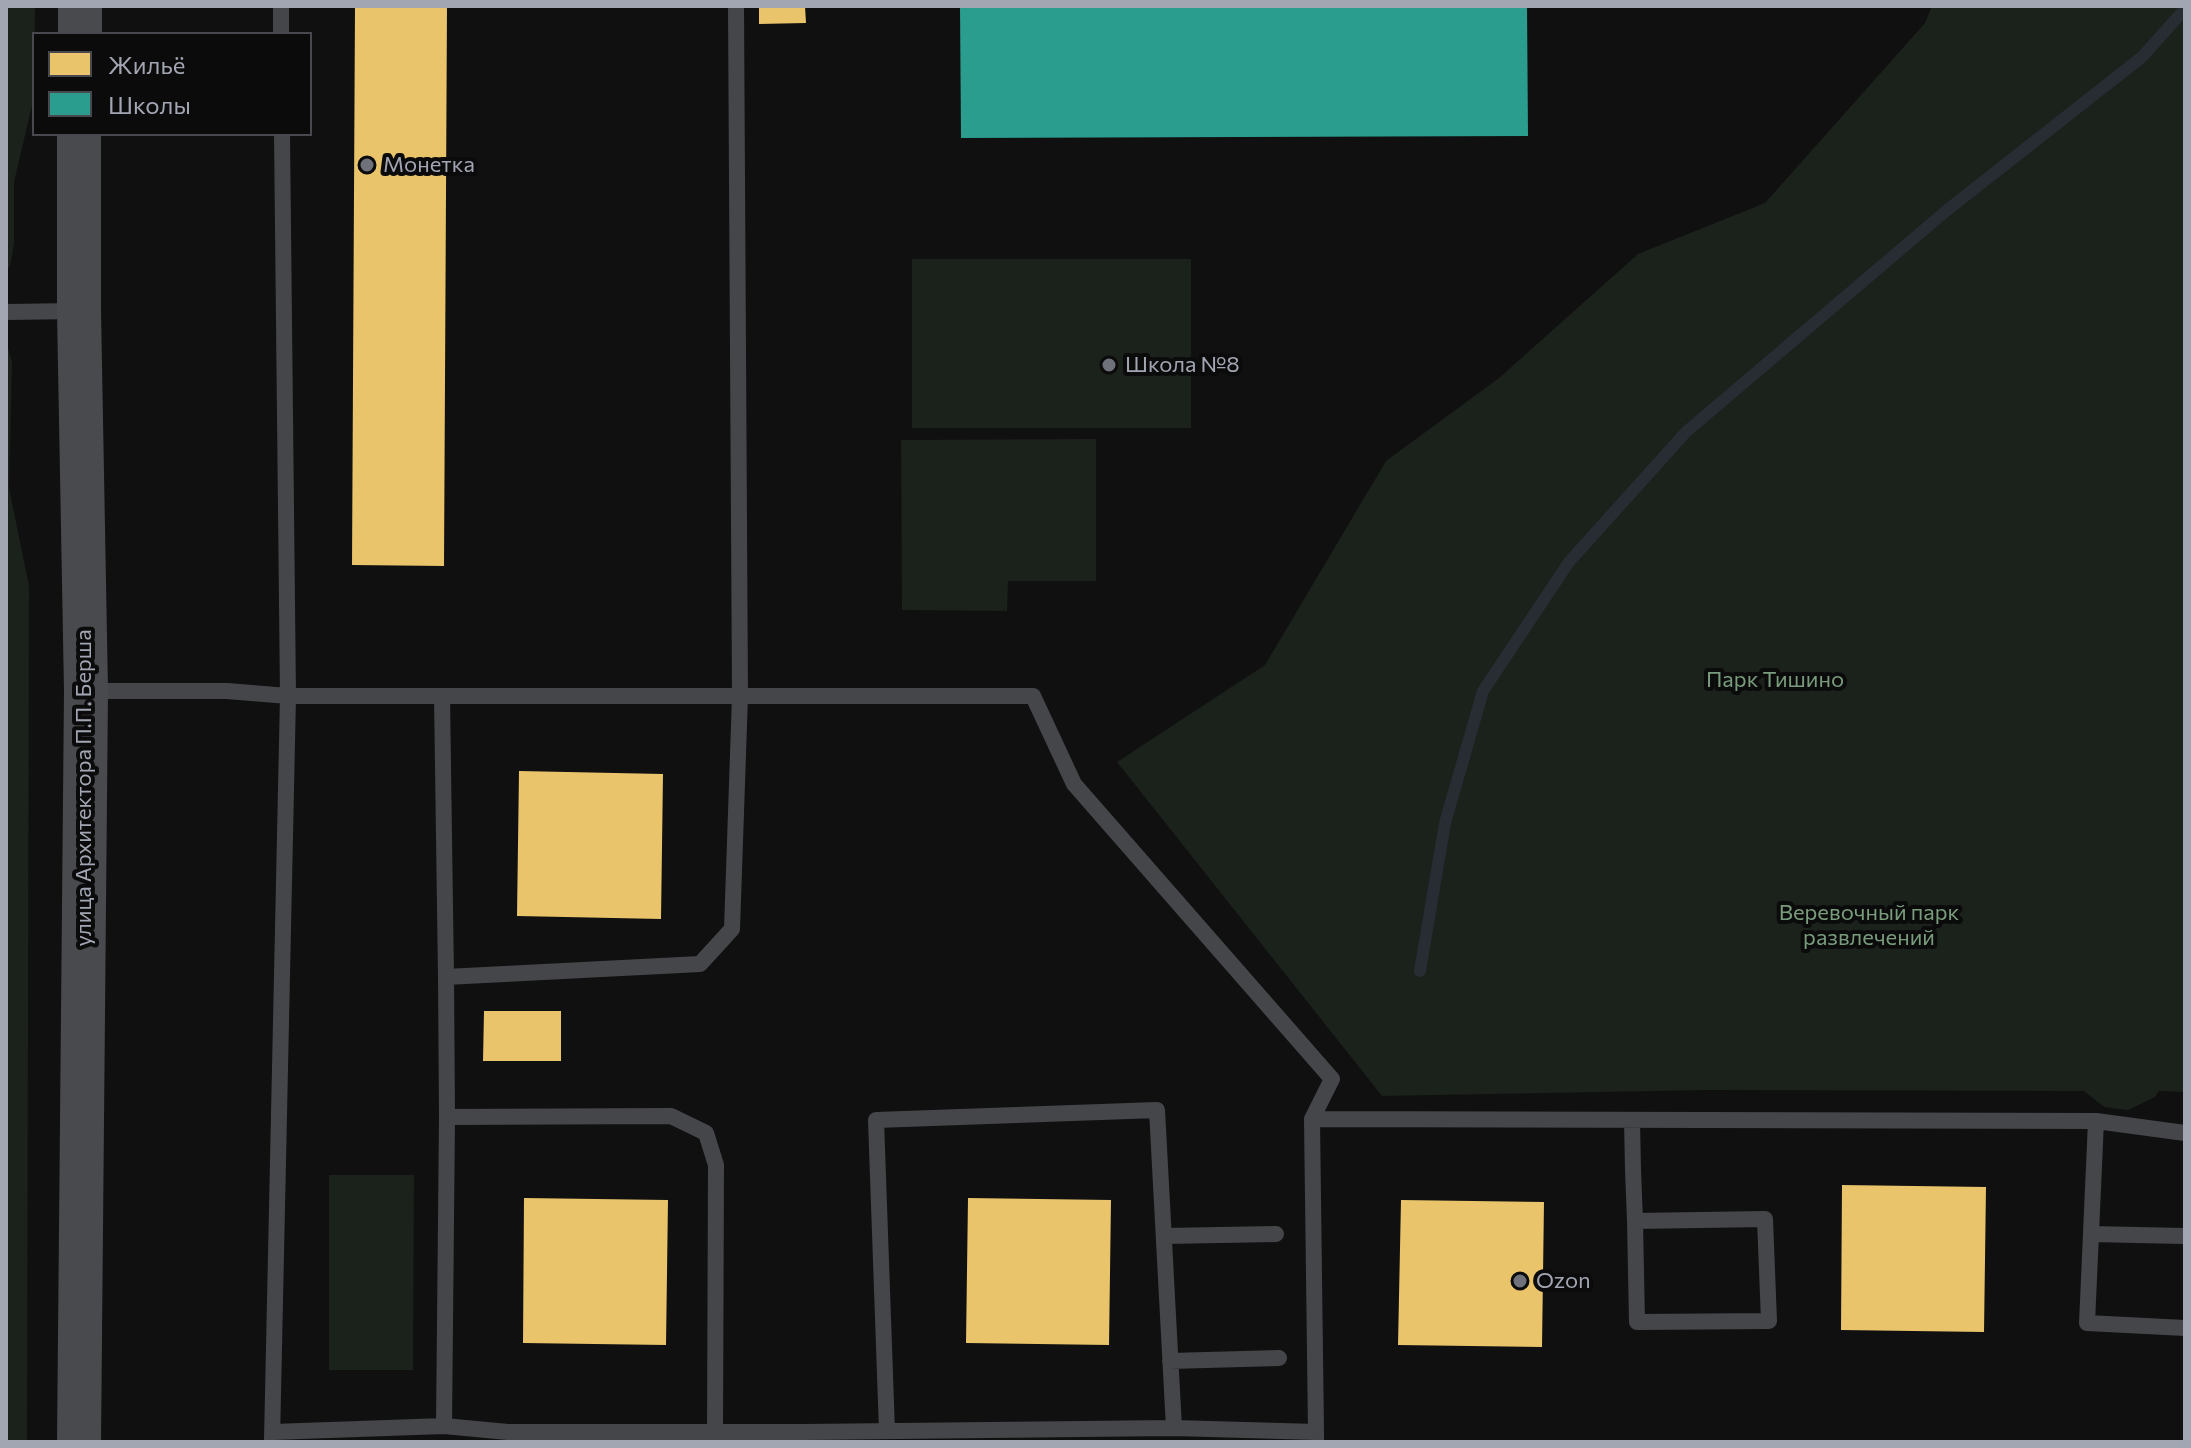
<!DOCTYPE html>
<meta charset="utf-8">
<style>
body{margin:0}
#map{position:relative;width:2191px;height:1448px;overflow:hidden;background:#101011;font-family:Commissioner,sans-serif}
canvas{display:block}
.frame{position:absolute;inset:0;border:8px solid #a2a6b2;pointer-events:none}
.legend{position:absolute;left:32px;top:32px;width:280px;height:104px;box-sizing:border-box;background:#0b0b0c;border:2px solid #47494e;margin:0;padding:10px 14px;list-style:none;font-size:24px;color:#a2a6b2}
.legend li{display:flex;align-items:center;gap:16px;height:40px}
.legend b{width:40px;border:2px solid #47494e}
</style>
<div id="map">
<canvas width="2191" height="1448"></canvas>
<div class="frame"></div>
<ul class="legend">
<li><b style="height:22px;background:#e9c46a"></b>Жильё</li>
<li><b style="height:22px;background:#2a9d8f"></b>Школы</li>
</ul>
</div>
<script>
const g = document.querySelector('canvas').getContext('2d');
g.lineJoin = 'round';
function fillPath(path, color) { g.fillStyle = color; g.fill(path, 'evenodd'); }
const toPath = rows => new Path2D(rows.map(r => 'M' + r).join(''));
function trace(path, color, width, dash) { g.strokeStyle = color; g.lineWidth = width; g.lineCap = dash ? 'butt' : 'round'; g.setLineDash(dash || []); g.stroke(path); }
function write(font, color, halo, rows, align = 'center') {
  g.font = font + ' Commissioner,sans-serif'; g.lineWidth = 8; g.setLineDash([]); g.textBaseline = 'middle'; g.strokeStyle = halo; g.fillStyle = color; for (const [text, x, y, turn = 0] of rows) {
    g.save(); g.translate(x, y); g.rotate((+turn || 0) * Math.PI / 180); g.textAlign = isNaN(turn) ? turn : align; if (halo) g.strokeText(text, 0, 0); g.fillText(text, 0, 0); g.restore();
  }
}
const green = toPath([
 [6,6,35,6,34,97,14,182,14,244,10,266,6,270],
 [1932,6,2185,6,2185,1092,2159,1091,2155,1097,2128,1110,2104,1107,2084,1091,1708,1090,1382,1096,1117,762,1265,665,1386,461,1499,378,1638,254,1765,203,1925,23],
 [912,259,1191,259,1191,428,912,428],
 [6,341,12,362,9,488,29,586,27,1442,6,1442],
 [1096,439,1096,581,1008,581,1007,611,902,610,901,440],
 [329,1175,414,1175,413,1370,329,1370]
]);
const homes = toPath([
 [355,6,447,6,444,566,352,565],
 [759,6,805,6,806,23,759,24],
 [519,771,663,774,661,919,517,916],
 [484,1011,561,1011,561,1061,483,1061],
 [1842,1185,1986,1187,1984,1332,1841,1330],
 [524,1198,668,1200,666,1345,523,1343],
 [968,1198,1111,1200,1109,1345,966,1343],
 [1401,1200,1544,1202,1542,1347,1398,1345]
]);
const schools = toPath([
 [960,6,1527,6,1528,136,961,138]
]);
const stream = toPath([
 [1420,971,1445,823,1483,691,1569,562,1686,432,1946,211,2142,57,2185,9]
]);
const lane = toPath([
 [281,6,281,34],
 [282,134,288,696,1033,696,1074,784,1332,1079,1312,1119,1316,1432],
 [6,312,77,311],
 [88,691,227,691,288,696,272,1440],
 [442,696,446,977,700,964,732,929,740,696,736,6],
 [446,977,447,1117],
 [1312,1119,2096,1121,2185,1133],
 [1632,1120,1633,1170,1635,1221,1637,1322,1769,1321,1765,1219,1635,1221],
 [2096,1121,2087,1323,2185,1328],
 [2091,1234,2185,1236],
 [1164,1236,1276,1234],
 [1170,1361,1279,1358],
 [444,1426,447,1117,671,1116,706,1133,716,1165,715,1432],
 [887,1431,876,1120,1157,1110,1174,1428],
 [273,1432,444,1426,508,1432,805,1432,1174,1428,1316,1432,1316,1440]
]);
const secondary = toPath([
 [80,34,80,6],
 [79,1442,86,691,79,311,79,134]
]);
const markers = [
 [367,165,8,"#6f727a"],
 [1109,365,8,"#6f727a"],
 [1520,1281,8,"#6f727a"]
];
const poiNames = [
 ["Монетка",383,165],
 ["Школа №8",1125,365],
 ["Ozon",1536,1281]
];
const parkNames = [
 ["Парк Тишино",1775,680],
 ["Веревочный парк",1869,913],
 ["развлечений",1869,938]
];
const streetNames = [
 ["улица Архитектора П.П. Берша",84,788,-90]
];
fillPath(green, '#1b211b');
fillPath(homes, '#e9c46a');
fillPath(schools, '#2a9d8f');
trace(stream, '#272d33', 12);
trace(lane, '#454649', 16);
trace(secondary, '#494a4d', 44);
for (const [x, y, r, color] of markers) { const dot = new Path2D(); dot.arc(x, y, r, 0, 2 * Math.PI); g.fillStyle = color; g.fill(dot); trace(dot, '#0b0b0c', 3); }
write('22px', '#a2a6b2', '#0b0b0c', poiNames, 'left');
write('22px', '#799c7c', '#0b0b0c', parkNames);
write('22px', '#a2a6b2', '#0b0b0c', streetNames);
</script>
